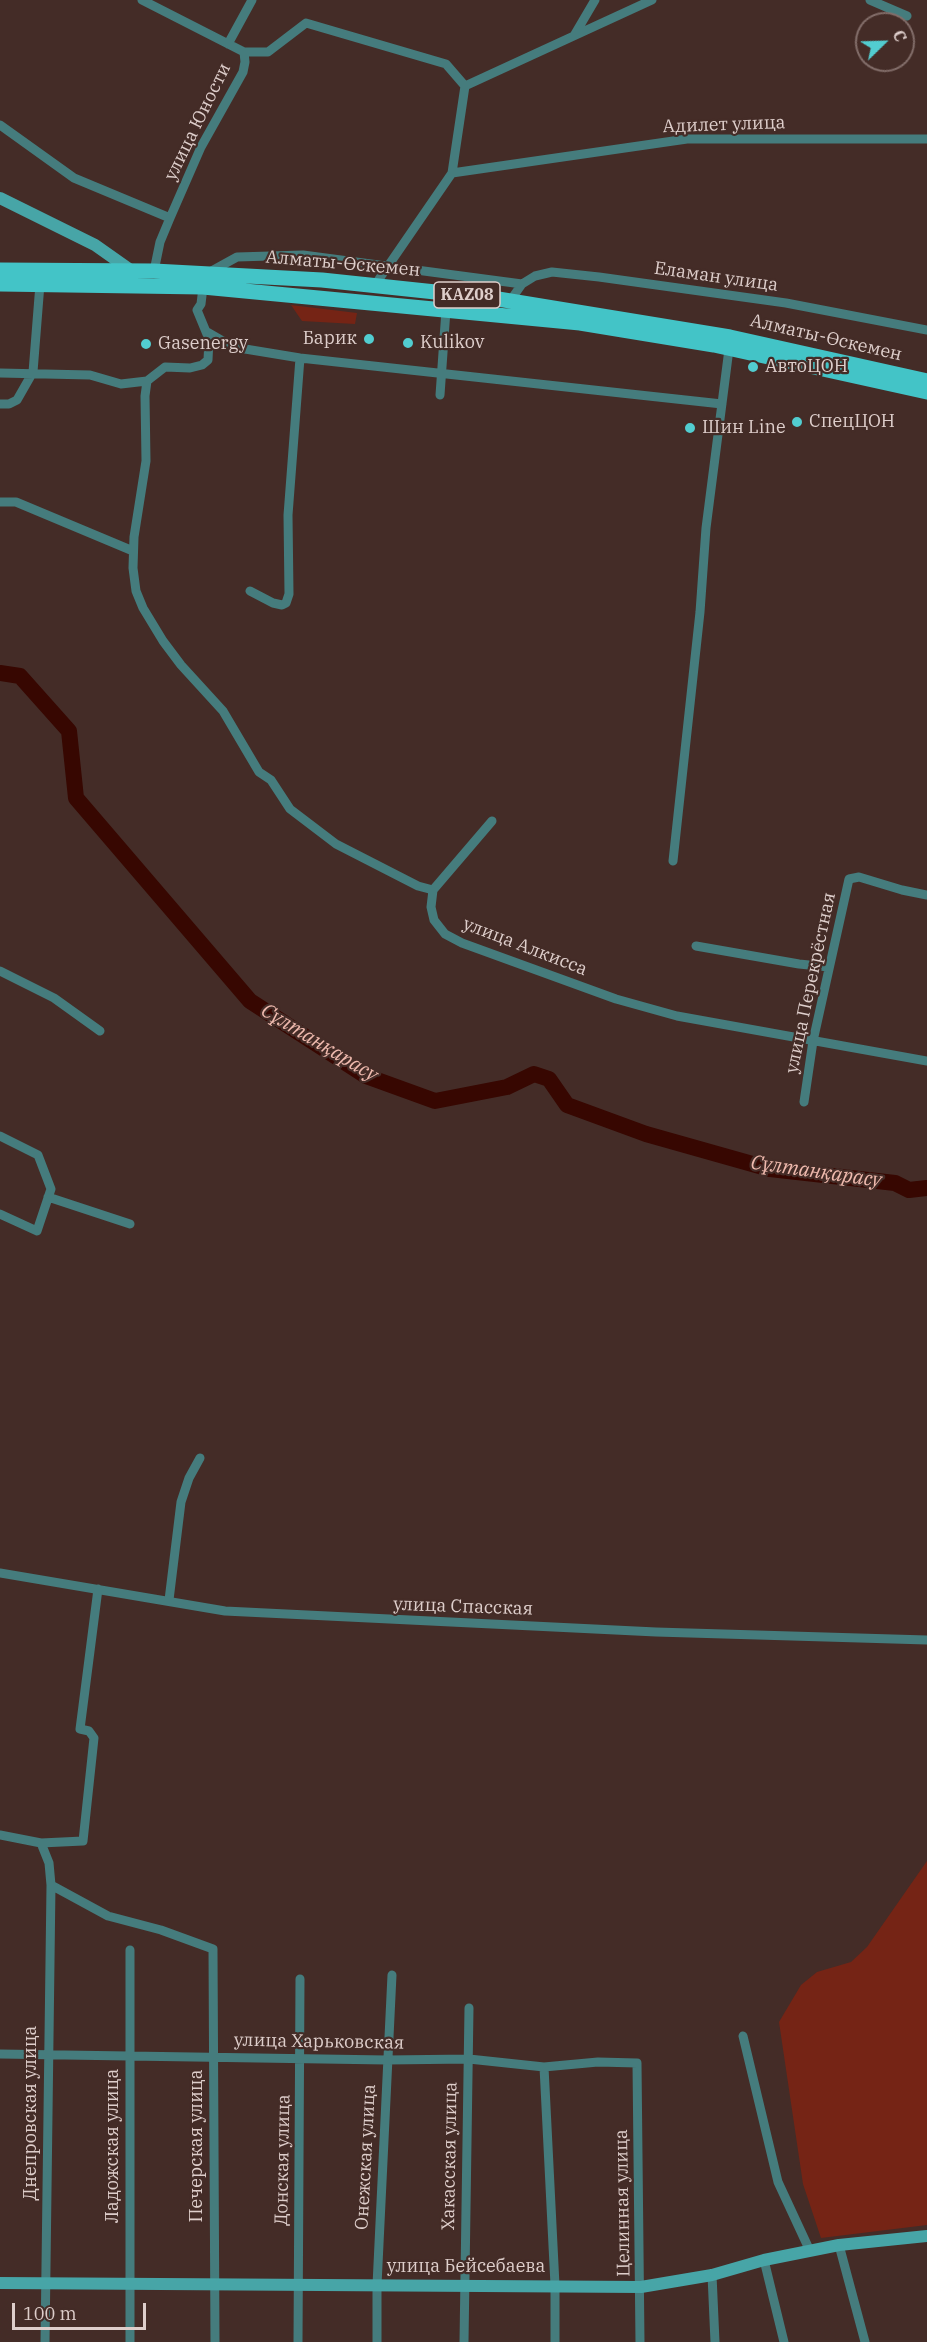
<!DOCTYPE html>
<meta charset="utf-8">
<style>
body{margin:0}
#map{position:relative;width:927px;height:2342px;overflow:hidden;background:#442c27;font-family:"IBM Plex Serif",serif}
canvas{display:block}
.north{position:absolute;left:855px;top:12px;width:60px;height:60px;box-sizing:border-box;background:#442c27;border:2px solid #826d69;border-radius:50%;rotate:67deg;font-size:16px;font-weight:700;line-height:24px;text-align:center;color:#dececb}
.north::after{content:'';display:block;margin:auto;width:21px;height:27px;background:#52cdd0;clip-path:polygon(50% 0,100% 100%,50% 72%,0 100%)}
.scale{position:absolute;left:12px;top:2303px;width:134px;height:27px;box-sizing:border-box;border:3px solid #dececb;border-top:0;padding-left:8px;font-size:18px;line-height:21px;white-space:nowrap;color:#dececb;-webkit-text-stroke:4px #442c27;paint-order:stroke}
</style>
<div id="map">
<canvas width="927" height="2342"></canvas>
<div class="north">С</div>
<div class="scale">100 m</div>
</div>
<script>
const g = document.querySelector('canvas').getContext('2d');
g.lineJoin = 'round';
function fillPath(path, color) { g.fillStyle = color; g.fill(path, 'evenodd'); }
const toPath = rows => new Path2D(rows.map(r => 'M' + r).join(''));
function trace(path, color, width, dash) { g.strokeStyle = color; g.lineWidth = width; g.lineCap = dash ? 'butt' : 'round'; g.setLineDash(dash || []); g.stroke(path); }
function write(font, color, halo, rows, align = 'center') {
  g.font = font + ' "IBM Plex Serif",serif'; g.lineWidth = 4.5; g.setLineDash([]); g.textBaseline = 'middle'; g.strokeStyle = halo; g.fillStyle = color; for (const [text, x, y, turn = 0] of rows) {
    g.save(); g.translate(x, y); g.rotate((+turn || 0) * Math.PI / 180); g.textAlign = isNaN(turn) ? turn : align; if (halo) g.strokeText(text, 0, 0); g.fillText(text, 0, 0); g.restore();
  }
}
const green = toPath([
 [291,305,357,313,355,324,302,321],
 [927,1861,927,2225,821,2238,803,2184,779,2022,801,1985,817,1972,851,1962,867,1947]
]);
const river = toPath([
 [0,673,20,676,69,731,76,798,250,1001,366,1076,435,1101,507,1087,534,1074,549,1079,567,1105,646,1134,770,1169,895,1183,909,1190,927,1188]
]);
const street = toPath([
 [142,0,244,52,245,62,243,72,201,147,170,218,160,242,154,271],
 [870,0,907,16],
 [575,34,595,0],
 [228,44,252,0],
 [244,52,268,52,306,23,446,64,465,86],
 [465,86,652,0],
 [0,125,74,178,170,218],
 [452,173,687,139,927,139],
 [208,273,237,257,303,255,522,284],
 [375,285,452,173,465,86],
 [203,287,201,304,197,310,209,339,208,360,202,365,190,368,165,367,147,381,145,396,146,461,134,537,133,568,136,591,143,608,163,641,181,665,223,711,259,772,271,780,290,809,336,844,418,886,433,890],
 [510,301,522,284,535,276,552,272,599,277,786,303,927,330],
 [207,332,233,347,300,358,722,404],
 [0,373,90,375,121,384,147,381],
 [440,395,446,310],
 [0,404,9,404,17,400,33,372,40,284],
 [0,502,16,502,133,551],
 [250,591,273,603,282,605,286,603,289,594,288,515,300,358],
 [673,861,700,612,706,528,729,349],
 [433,890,431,907,434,920,445,934,462,943,616,999,677,1016,927,1061],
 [433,890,492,821],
 [696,946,799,964,829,967],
 [0,971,54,998,100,1031],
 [804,1102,813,1041,849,879,859,877,902,890,927,895],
 [0,1136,38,1155,51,1189,37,1231,0,1214],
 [48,1197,130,1224],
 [0,1573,225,1611,656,1632,927,1640],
 [169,1600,181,1502,189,1478,200,1458],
 [0,1835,41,1843,83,1841,94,1738,89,1731,80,1729,98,1589],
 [41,1843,49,1863,51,1885,108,1916,161,1930,213,1949,215,2342],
 [130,1950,130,2342],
 [743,2036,778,2182,810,2251],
 [0,2054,387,2060,469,2059,544,2067,598,2062,637,2063,640,2342],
 [544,2067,555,2285,555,2342],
 [839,2245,865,2342],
 [764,2260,784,2342],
 [712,2275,715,2342],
 [45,2342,51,1885],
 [298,2342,300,1979],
 [377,2342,377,2285,392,1975],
 [464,2342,469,2008]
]);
const secondary = toPath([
 [0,198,95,245,129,269],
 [0,2283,641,2287,712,2275,764,2260,839,2245,927,2236]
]);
const primary = toPath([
 [0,270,154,271,322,280,492,298,730,337,927,381],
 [0,284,203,287,580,323,714,345,927,392]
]);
const markers = [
 [369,339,6,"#52cdd0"],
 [408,343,6,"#52cdd0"],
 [146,344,6,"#52cdd0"],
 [753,367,6,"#52cdd0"],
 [797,422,6,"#52cdd0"],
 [690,428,6,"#52cdd0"]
];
const shields = [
 [467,295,66]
];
const shieldNames = [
 ["KAZ08",467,295]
];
const streetNames = [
 ["улица Юности",198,122,-64],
 ["Адилет улица",724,125,-2],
 ["Алматы-Өскемен",343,264,5],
 ["Еламан улица",716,277,8],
 ["Алматы-Өскемен",826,338,13],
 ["улица Алкисса",525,947,21],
 ["улица Перекрёстная",811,983,-78],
 ["улица Спасская",463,1607,2],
 ["улица Харьковская",319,2042,1],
 ["Днепровская улица",31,2113,-90],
 ["Ладожская улица",113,2146,-90],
 ["Печерская улица",197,2146,-90],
 ["Хакасская улица",450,2156,-89],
 ["Онежская улица",366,2157,-87],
 ["Донская улица",283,2160,-89],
 ["Целинная улица",623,2203,-91],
 ["улица Бейсебаева",466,2267]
];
const poiNames = [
 ["Барик",357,339,"right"],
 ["Kulikov",420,343],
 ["Gasenergy",158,344],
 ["АвтоЦОН",765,367],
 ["СпецЦОН",809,422],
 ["Шин Line",702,428]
];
const waterNames = [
 ["Сұлтанқарасу",319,1043,31],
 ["Сұлтанқарасу",816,1172,8]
];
fillPath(green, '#752415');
trace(river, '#370701', 16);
trace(street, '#457c7d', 9);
trace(secondary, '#47a5a7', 12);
trace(primary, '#43c4c7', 15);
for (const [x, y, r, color] of markers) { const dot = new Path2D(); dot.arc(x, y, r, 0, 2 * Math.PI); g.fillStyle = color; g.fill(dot); trace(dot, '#442c27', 2); }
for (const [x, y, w] of shields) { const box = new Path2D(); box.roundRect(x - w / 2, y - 13, w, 26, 4.5); g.fillStyle = '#442c27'; g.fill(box); trace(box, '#dececb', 1.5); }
write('bold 16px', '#dececb', null, shieldNames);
write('18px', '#dececb', '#442c27', streetNames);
write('18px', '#dececb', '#442c27', poiNames, 'left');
write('italic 20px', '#efbaae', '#442c27', waterNames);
</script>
